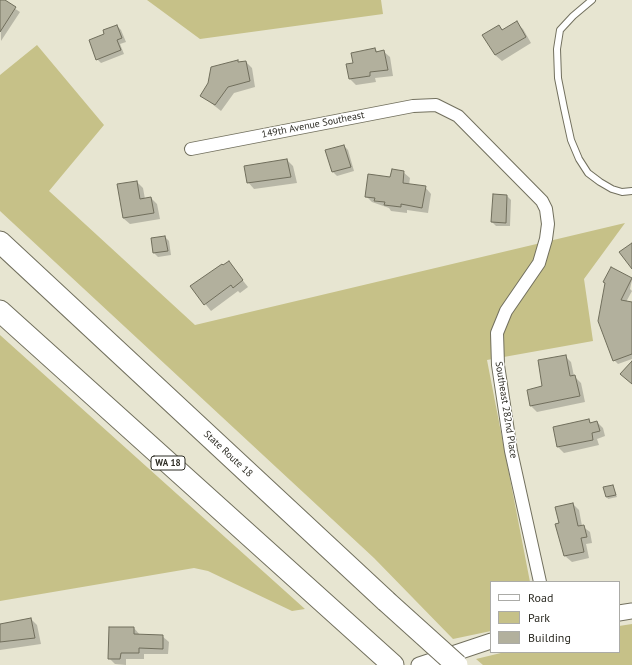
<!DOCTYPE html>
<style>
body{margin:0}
#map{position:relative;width:632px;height:665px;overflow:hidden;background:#e7e5d1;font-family:"PT Sans",sans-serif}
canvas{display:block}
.legend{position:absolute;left:490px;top:581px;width:130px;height:72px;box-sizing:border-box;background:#fff;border:1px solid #ababa7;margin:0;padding:5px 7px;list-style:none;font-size:12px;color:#2d2c24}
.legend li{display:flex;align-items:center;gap:8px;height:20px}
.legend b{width:20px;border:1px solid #ababa7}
</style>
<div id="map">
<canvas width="632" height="665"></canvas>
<ul class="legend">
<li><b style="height:5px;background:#fff"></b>Road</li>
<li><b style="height:11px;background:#c6c188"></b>Park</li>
<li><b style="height:11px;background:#b2b09d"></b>Building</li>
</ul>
</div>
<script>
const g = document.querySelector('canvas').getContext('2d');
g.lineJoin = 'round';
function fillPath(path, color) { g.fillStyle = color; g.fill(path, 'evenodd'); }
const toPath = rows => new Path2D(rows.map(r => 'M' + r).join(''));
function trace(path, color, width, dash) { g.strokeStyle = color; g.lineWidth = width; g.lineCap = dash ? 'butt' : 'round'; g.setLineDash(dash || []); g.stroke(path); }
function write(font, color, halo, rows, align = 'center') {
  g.font = font + ' "PT Sans",sans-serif'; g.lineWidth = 3; g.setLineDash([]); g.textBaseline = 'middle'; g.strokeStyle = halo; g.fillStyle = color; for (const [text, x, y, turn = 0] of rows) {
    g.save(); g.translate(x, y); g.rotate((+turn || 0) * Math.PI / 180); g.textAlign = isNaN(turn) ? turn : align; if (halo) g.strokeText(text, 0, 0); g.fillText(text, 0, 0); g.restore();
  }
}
const green = toPath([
 [147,0,381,0,383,14,200,39],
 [37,45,104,125,49,191,195,325,625,223,584,279,593,341,487,360,530,582,491,582,491,631,453,639,374,558,0,211,0,75],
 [0,335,305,609,292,611,208,571,194,568,0,601],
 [632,624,632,665,483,665,476,659,505,652,619,652,619,626]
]);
const shadow = toPath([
 [2,0,20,12,1,41,0,3],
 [516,23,523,29,531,43,502,61,495,55,499,26,503,30],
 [117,26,121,30,126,42,120,44,124,54,101,63,97,59,105,35],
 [375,49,378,52,383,51,390,57,393,76,375,78,376,82,356,85,350,79,354,64],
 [246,62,252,68,255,87,234,93,221,111,201,95],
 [344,146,348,150,354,171,337,176,333,172,327,151],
 [287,160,293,166,297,183,254,189,248,182],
 [403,172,410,178,409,185,425,187,431,194,428,213,407,210,407,213,391,211,389,208,372,202,366,196,391,178],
 [137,182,143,188,145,199,151,198,157,204,160,219,130,224,123,218],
 [507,196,511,200,510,226,496,226,492,222],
 [165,237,169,241,171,255,158,257,154,253,152,239],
 [229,263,248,287,240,293,238,291,211,311,191,286],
 [630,278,632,280,630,289,632,291,626,302,632,303,632,359,618,364,614,360,600,321],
 [565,356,571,362,574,376,581,383,585,402,537,412,531,406],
 [589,420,591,423,597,422,603,428,605,436,597,439,599,445,564,453,558,447],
 [613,486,617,497,608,499,607,497],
 [573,504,579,510,582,526,590,532,592,543,586,544,589,558,572,562,565,556,556,524,560,524],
 [31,619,37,625,41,644,0,650,0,624],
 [134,628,140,635,162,636,169,642,168,654,144,654,144,659,126,659,126,665,115,664,109,658]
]);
const building = toPath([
 [0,0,5,0,16,7,0,32,0,0],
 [517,21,526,37,495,55,482,35,499,25,502,30,517,21],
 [117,25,122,38,117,40,121,50,96,60,89,40,104,34,103,30,117,25],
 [375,48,376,52,384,50,388,70,370,72,370,76,349,79,346,64,353,63,351,53,375,48],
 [238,60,238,62,246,61,250,81,228,87,215,105,200,96,208,83,211,67,238,60],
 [344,145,351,167,332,172,325,150,344,145],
 [287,159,291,177,247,183,244,166,287,159],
 [392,169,404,171,403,183,426,186,422,208,401,204,401,207,384,205,385,202,374,201,375,198,365,197,368,174,390,177,392,169],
 [137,181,140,199,151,197,154,213,123,218,117,184,137,181],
 [493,194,507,195,506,223,491,222,493,194],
 [165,236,168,251,153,253,151,238,165,236],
 [632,243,632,269,619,252,632,243],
 [229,261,243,280,233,288,231,285,204,305,190,286,222,264,223,265,229,261],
 [611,267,632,278,621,300,632,302,632,354,613,361,598,321,605,283,603,282,611,267],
 [566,355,570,376,575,375,580,396,530,406,527,390,542,386,538,360,566,355],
 [632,361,632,384,620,374,632,361],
 [589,419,590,423,597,421,600,431,592,433,593,440,557,447,553,427,589,419],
 [613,485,616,495,606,497,603,487,613,485],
 [573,503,578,526,584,525,587,537,581,538,584,552,564,556,555,524,559,523,555,507,573,503],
 [31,618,35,638,0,642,0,624,31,618],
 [109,627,134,627,134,634,163,635,163,649,139,648,139,653,121,653,120,659,108,659,109,627]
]);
const service = toPath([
 [592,0,573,16,560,30,557,49,558,78,564,108,571,140,579,159,588,173,600,182,612,189,622,192,632,191]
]);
const minor = toPath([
 [191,149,413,106,436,105,458,116,542,201,546,209,548,224,546,239,539,263,506,311,497,333,498,365,511,451,540,582]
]);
const tertiary = toPath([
 [619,613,632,611],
 [419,665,491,641]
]);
const motorway = toPath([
 [0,242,386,601],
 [0,311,393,665]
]);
const motorwayBridge = toPath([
 [386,601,457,665]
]);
const shields = [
 [168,463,34]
];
const shieldNames = [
 ["WA 18",168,463]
];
const streetNames = [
 ["149th Avenue Southeast",313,125,-11],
 ["Southeast 282nd Place",506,410,81],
 ["State Route 18",228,454,43]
];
fillPath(green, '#c6c188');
fillPath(shadow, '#0003');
fillPath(building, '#b2b09d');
trace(building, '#706e5c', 1);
trace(service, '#72705e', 8);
trace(minor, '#72705e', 14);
trace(tertiary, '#72705e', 17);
trace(motorway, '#72705e', 23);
trace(service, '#fff', 6);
trace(minor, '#fff', 12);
trace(tertiary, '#fff', 15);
trace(motorway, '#fff', 21);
trace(motorwayBridge, '#72705e', 23, []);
trace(motorwayBridge, '#fff', 21);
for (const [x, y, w] of shields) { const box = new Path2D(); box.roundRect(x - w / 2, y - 7, w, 14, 3); g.fillStyle = '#fff'; g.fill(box); trace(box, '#2d2c24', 1); }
write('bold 9px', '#2d2c24', null, shieldNames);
write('10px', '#2d2c24', '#fff', streetNames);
</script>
